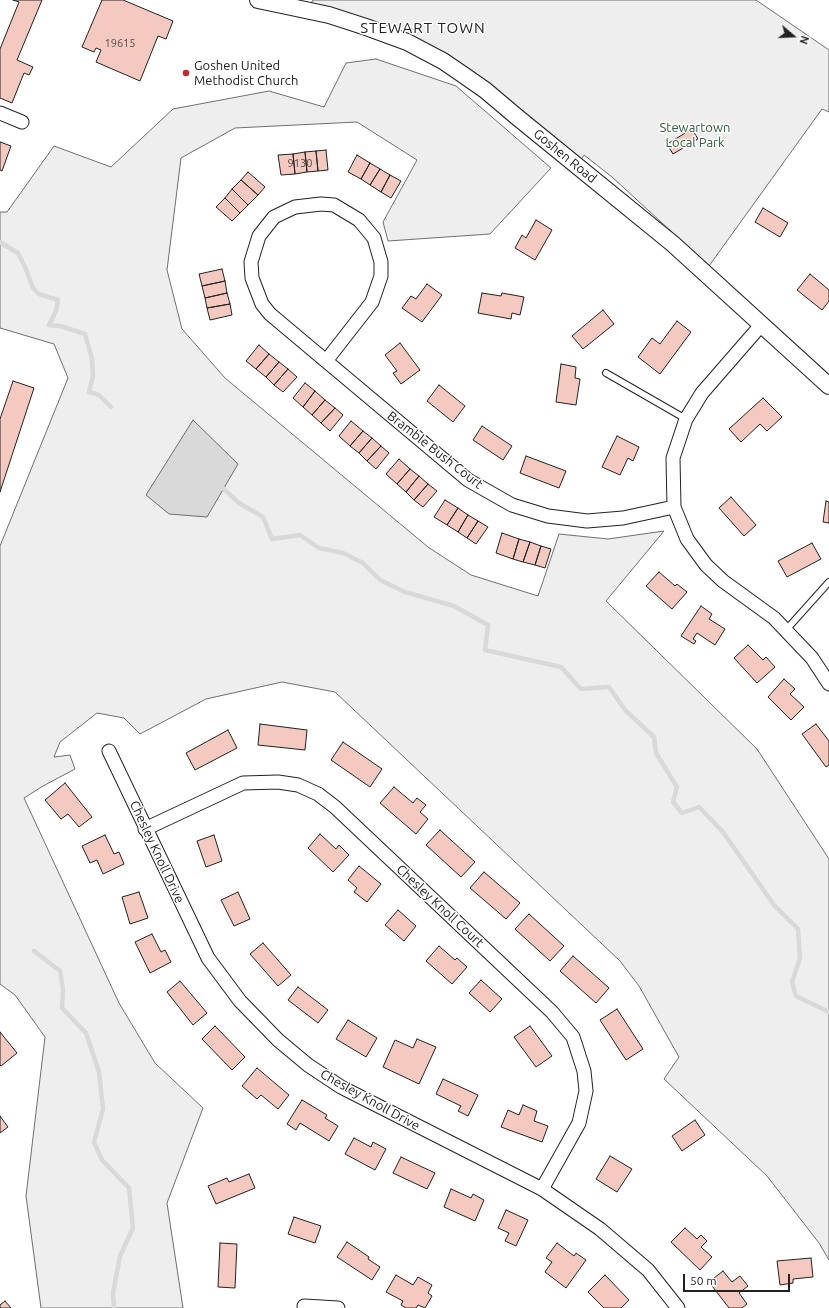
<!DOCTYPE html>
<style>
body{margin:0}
#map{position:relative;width:829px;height:1308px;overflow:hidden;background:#fff;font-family:Ubuntu,sans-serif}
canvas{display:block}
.north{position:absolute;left:773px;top:16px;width:40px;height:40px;-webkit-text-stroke:3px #fff;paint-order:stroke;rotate:109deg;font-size:11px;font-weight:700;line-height:16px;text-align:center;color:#222}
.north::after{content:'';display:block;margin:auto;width:14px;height:18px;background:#222;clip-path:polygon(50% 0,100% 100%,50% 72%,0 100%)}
.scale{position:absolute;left:683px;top:1274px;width:107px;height:18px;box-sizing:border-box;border:2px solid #222;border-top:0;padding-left:5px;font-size:12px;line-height:14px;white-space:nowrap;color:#222;-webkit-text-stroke:3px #fff;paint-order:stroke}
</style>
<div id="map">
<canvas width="829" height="1308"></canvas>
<div class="north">N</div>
<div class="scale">50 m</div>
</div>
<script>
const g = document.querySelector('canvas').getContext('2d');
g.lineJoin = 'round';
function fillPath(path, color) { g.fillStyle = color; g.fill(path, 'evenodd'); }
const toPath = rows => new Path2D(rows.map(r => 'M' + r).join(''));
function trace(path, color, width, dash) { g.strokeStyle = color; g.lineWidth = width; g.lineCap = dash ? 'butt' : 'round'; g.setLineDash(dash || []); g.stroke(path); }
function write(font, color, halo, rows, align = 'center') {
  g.font = font + ' Ubuntu,sans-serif'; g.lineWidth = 3; g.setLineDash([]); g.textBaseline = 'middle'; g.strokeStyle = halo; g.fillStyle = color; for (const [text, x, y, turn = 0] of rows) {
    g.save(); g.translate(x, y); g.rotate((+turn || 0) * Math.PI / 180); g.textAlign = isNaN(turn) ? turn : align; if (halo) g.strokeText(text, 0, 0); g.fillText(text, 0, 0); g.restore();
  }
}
const green = toPath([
 [313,0,756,0,829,50,829,112,822,109,709,266,612,177,584,155,578,164,458,68,309,7,313,0],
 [376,59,456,86,551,168,490,234,388,241,383,222,417,160,357,122,235,128,181,158,167,270,182,329,225,378,428,547,471,575,538,596,559,534,608,539,664,531,606,601,757,749,829,859,829,1260,819,1243,767,1176,664,1079,679,1057,639,986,620,961,335,692,282,682,206,699,140,734,124,718,97,713,60,742,54,757,70,755,75,769,43,786,24,798,119,1003,155,1063,203,1108,167,1203,183,1308,41,1308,26,1196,45,1037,15,995,0,984,0,546,68,378,54,344,0,328,0,212,7,212,54,146,111,167,173,109,269,91,324,107,346,63,376,59]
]);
const water = toPath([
 [193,420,238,464,207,517,169,514,146,495,193,420]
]);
const stream = toPath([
 [0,242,18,253,25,267,33,288,39,294,58,300,56,311,49,325,60,326,85,334,92,359,93,376,89,392,99,395,111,407],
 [224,489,239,503,263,517,272,539,300,535,319,548,343,553,363,563,380,580,405,592,454,606,488,625,485,650,561,667,581,689,609,687,625,710,654,737,656,753,677,787,673,802,682,813,699,807,723,832,774,905,798,929,800,958,792,982,796,996,829,1012],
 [34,951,60,971,63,989,62,1008,86,1033,99,1072,103,1109,94,1142,102,1160,129,1188,133,1228,120,1256,113,1293,114,1308]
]);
const building = toPath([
 [13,0,42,0,17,60,33,67,29,75,24,73,12,103,0,98,0,49,19,2,13,0],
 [102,0,123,0,173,21,166,39,158,36,140,81,96,62,101,50,96,48,94,52,82,47,102,0],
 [692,129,698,139,673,154,667,144,692,129],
 [0,142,11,146,2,171,0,170,0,142],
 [326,150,328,170,318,171,316,151,326,150],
 [316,151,318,171,307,172,305,152,316,151],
 [305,152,307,172,295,174,293,154,305,152],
 [293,154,295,174,281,175,278,155,293,154],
 [357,155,370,163,361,179,348,172,357,155],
 [370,163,380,169,370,185,361,179,370,163],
 [380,169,390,175,381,192,370,185,380,169],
 [248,172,265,187,258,195,241,180,248,172],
 [390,175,401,181,391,198,381,192,390,175],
 [241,180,258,195,248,205,232,189,241,180],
 [232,189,248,205,240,213,225,198,232,189],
 [225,198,240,213,232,221,216,207,225,198],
 [763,208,788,223,780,237,755,222,763,208],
 [536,220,552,230,535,260,515,248,522,235,526,238,536,220],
 [222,269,225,281,202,286,199,274,222,269],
 [810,274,829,290,829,301,822,310,797,290,810,274],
 [225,281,227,293,205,298,202,286,225,281],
 [427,284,442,295,422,322,402,308,411,296,416,299,427,284],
 [227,293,230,304,207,308,205,298,227,293],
 [482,293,501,296,502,293,524,297,520,315,512,313,511,319,478,313,482,293],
 [230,304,232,315,210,320,207,308,230,304],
 [603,310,614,324,583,349,572,336,603,310],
 [677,321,691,332,660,374,638,357,652,338,660,344,677,321],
 [400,343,420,370,401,384,393,373,397,371,385,355,400,343],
 [259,345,269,354,256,369,246,361,259,345],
 [269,354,279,362,266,377,256,369,269,354],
 [279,362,288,369,274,385,266,377,279,362],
 [561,364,576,367,575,378,580,379,576,405,556,402,561,364],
 [288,369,297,377,283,392,274,385,288,369],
 [13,381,34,388,0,492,0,419,13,381],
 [305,383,315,391,303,407,293,398,305,383],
 [439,385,465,406,453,422,427,401,439,385],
 [315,391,325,400,312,415,303,407,315,391],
 [763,398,782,417,767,431,760,424,741,442,729,429,763,398],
 [325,400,335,408,321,423,312,415,325,400],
 [335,408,343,415,330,431,321,423,335,408],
 [351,421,363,431,350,446,339,436,351,421],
 [482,426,512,446,503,460,473,440,482,426],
 [363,431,372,438,359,453,350,446,363,431],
 [617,436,639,447,633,461,628,458,620,475,602,467,617,436],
 [372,438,381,446,367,461,359,453,372,438],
 [381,446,389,453,376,469,367,461,381,446],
 [526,456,566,471,559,488,520,473,526,456],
 [399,459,410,469,397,484,386,474,399,459],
 [410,469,419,476,406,492,397,484,410,469],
 [419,476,428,484,414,500,406,492,419,476],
 [428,484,437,491,423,507,414,500,428,484],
 [731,497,756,525,744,536,719,508,731,497],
 [445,500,458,508,447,525,434,517,445,500],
 [826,501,829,502,829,523,823,522,826,501],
 [458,508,468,515,458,532,447,525,458,508],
 [468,515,478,521,467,538,458,532,468,515],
 [478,521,488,527,476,544,467,538,478,521],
 [502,533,519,539,513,559,496,553,502,533],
 [519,539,530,542,523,562,513,559,519,539],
 [530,542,541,546,535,565,523,562,530,542],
 [812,543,821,559,787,577,778,561,812,543],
 [541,546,551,549,545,568,535,565,541,546],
 [659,572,675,586,677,584,687,592,672,609,646,586,659,572],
 [701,606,712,614,709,619,725,629,715,645,697,633,693,639,696,641,694,644,681,636,701,606],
 [748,645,763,660,766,657,775,667,757,683,734,658,748,645],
 [784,679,795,689,790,694,804,707,791,720,768,697,784,679],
 [260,724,307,730,305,750,258,745,260,724],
 [816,724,829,741,829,765,826,767,802,734,816,724],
 [228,730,237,748,195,770,186,753,228,730],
 [343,742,382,769,370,787,331,760,343,742],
 [65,783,92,817,79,827,68,814,61,819,45,800,65,783],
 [394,787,413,803,417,798,426,805,420,812,428,819,416,834,380,803,394,787],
 [440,830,475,862,461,877,426,845,440,830],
 [320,834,336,849,339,845,349,855,333,872,308,848,320,834],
 [105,835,114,854,119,852,124,864,103,874,97,860,90,863,82,846,105,835],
 [214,835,222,861,206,867,197,841,214,835],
 [359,866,381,884,367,902,354,892,357,888,348,880,359,866],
 [484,872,520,903,506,919,470,888,484,872],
 [139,892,148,918,130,924,122,897,139,892],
 [238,892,250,919,234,926,221,900,238,892],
 [398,910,416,926,404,941,385,925,398,910],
 [529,914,564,946,550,961,515,929,529,914],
 [152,934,161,952,165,950,171,962,150,973,135,942,152,934],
 [263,943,291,975,278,986,250,954,263,943],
 [439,946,455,960,457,958,467,967,452,984,426,961,439,946],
 [573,956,609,988,596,1003,560,971,573,956],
 [481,980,502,999,490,1012,469,993,481,980],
 [180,981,207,1013,193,1025,167,992,180,981],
 [298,987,328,1010,318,1023,288,1000,298,987],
 [617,1009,643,1049,626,1060,600,1020,617,1009],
 [348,1020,377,1038,366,1057,336,1039,348,1020],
 [215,1026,245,1057,232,1070,202,1039,215,1026],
 [530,1026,552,1056,536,1067,514,1037,530,1026],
 [0,1032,17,1053,1,1066,0,1065,0,1032],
 [417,1039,436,1047,419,1084,383,1067,395,1040,413,1048,417,1039],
 [257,1068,289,1095,278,1109,261,1095,257,1099,242,1086,257,1068],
 [443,1079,478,1095,468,1116,458,1111,461,1106,436,1094,443,1079],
 [302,1100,327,1115,325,1118,338,1126,329,1141,300,1123,296,1130,287,1124,302,1100],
 [523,1105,537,1111,534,1121,548,1126,542,1142,501,1127,508,1110,519,1115,523,1105],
 [0,1116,8,1127,0,1133,0,1116],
 [695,1120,705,1135,682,1151,672,1136,695,1120],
 [354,1138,371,1147,373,1142,386,1149,375,1170,345,1154,354,1138],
 [610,1156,632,1169,617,1192,596,1179,610,1156],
 [401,1157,435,1173,427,1189,393,1173,401,1157],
 [249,1174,255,1188,216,1204,208,1186,227,1178,229,1182,249,1174],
 [451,1189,471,1198,473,1194,484,1200,475,1221,444,1207,451,1189],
 [506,1210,528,1220,516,1246,505,1241,509,1233,498,1228,506,1210],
 [294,1217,321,1226,315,1243,288,1234,294,1217],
 [685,1228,697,1239,701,1235,707,1241,701,1247,712,1257,700,1270,671,1242,685,1228],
 [347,1242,369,1257,368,1259,380,1267,372,1280,337,1257,347,1242],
 [220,1243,237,1244,235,1288,218,1287,220,1243],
 [557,1243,574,1256,576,1253,586,1260,566,1288,545,1272,552,1262,546,1258,557,1243],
 [811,1258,813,1277,793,1279,793,1283,780,1285,777,1261,811,1258],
 [723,1271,732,1282,740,1276,748,1286,739,1293,747,1304,742,1308,729,1308,709,1282,723,1271],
 [396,1275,413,1285,418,1277,432,1285,428,1293,432,1296,425,1308,418,1305,416,1308,406,1308,401,1305,403,1301,386,1292,396,1275],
 [605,1275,629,1300,621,1308,604,1308,588,1292,605,1275],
 [5,1301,11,1308,0,1308,0,1305,5,1301]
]);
const service = toPath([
 [606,373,686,419],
 [786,630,829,582]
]);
const minor = toPath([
 [0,113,22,122],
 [321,204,334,205,359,220,374,238,381,262,381,276,372,302,326,361,270,314,262,304,252,278,251,262,259,236,274,217,295,207,321,204],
 [762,324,702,393,686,419,673,458,674,507,687,539,706,565,723,581,774,618,812,658,829,684],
 [326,361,468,480,512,505,548,516,587,521,623,518,674,507],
 [109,751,208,958,240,1001,278,1040,308,1065,341,1087,542,1189,600,1229,648,1270,678,1308],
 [145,829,243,783,278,782,298,785,318,794,335,807,552,1012,573,1037,584,1071,586,1091,579,1123,542,1189],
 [304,1306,338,1308]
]);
const tertiary = toPath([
 [258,0,329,15,366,27,407,42,443,61,462,74,485,90,517,117,673,244,829,386]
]);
const markers = [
 [186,73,4,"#c62828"]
];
const numberNames = [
 ["19615",120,43],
 ["9130",300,163]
];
const poiNames = [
 ["Goshen United",194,66],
 ["Methodist Church",194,81]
];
const parkNames = [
 ["Stewartown",695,128],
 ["Local Park",695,143]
];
const streetNames = [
 ["Goshen Road",565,156,39],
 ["Bramble Bush Court",435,450,38],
 ["Chesley Knoll Drive",157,852,65],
 ["Chesley Knoll Court",440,906,43],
 ["Chesley Knoll Drive",370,1100,29]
];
const quarterNames = [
 ["STEWART TOWN",423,28]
];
fillPath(green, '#eee');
trace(green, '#6f6f6f', 1);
fillPath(water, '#d9d9d9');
trace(water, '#6f6f6f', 1);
trace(stream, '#d9d9d9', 4.5);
fillPath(building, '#f3c9c0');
trace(building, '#222', 1);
trace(service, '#222', 8);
trace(minor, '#222', 15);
trace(tertiary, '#222', 18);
trace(service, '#fff', 6);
trace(minor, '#fff', 13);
trace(tertiary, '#fff', 16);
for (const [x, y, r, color] of markers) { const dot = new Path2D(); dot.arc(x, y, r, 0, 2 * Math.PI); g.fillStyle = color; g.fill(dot); trace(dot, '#fff', 1.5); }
write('11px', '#564c4a', null, numberNames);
write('13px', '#222', '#fff', poiNames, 'left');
write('13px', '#2f5e38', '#fff', parkNames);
write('13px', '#222', '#fff', streetNames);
g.letterSpacing = '1px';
write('15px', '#222', '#fff', quarterNames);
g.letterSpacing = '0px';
</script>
